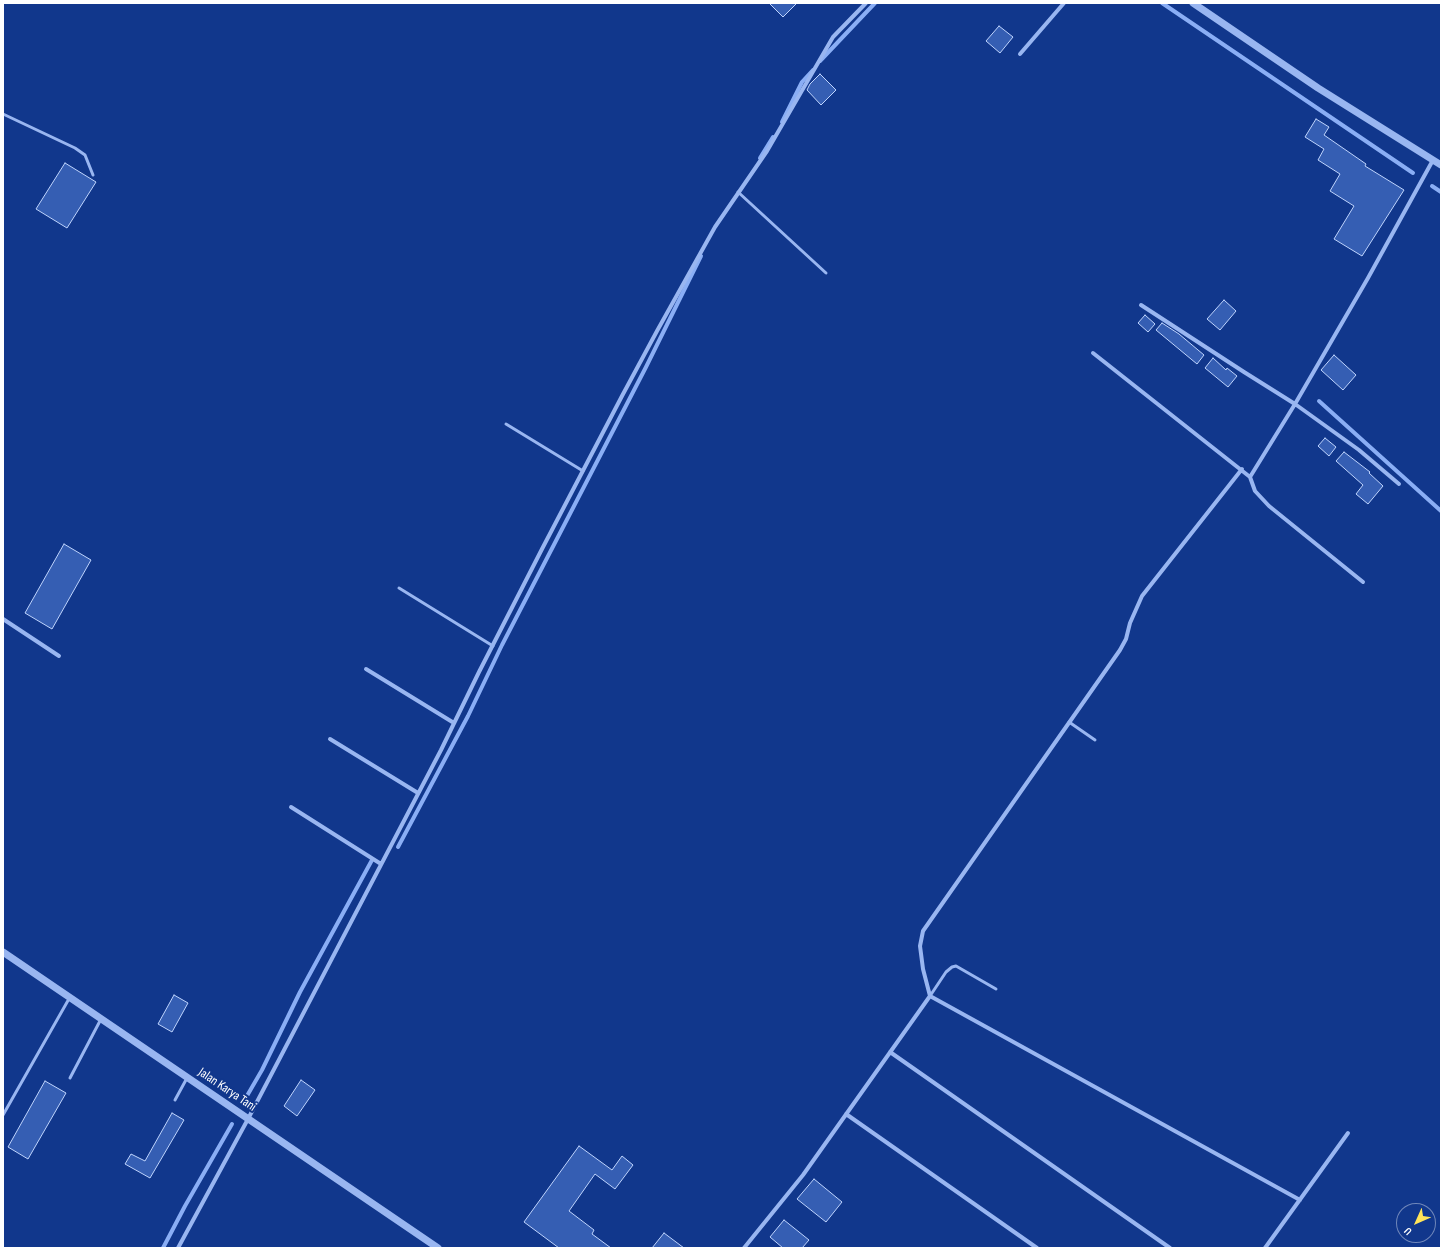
<!DOCTYPE html>
<style>
body{margin:0}
#map{position:relative;width:1444px;height:1251px;overflow:hidden;background:#11378c;font-family:"Sofia Sans Condensed",sans-serif}
canvas{display:block}
.frame{position:absolute;inset:0;border:4px solid #fff;pointer-events:none}
.north{position:absolute;left:1396px;top:1203px;width:40px;height:40px;box-sizing:border-box;background:#11378c;border:1px solid #7087ba;border-radius:50%;rotate:225deg;font-size:11px;font-weight:700;line-height:16px;text-align:center;color:#fff}
.north::after{content:'';display:block;margin:auto;width:14px;height:18px;background:#ffe459;clip-path:polygon(50% 0,100% 100%,50% 72%,0 100%)}
</style>
<div id="map">
<canvas width="1444" height="1251"></canvas>
<div class="frame"></div>
<div class="north">U</div>
</div>
<script>
const g = document.querySelector('canvas').getContext('2d');
g.lineJoin = 'round';
const toPath = rows => new Path2D(rows.map(r => 'M' + r).join(''));
function trace(path, color, width, dash) { g.strokeStyle = color; g.lineWidth = width; g.lineCap = dash ? 'butt' : 'round'; g.setLineDash(dash || []); g.stroke(path); }
function fillPath(path, color) { g.fillStyle = color; g.fill(path, 'evenodd'); }
function write(font, color, halo, rows, align = 'center') {
  g.font = font + ' "Sofia Sans Condensed",sans-serif'; g.lineWidth = 4; g.setLineDash([]); g.textBaseline = 'middle'; g.strokeStyle = halo; g.fillStyle = color; for (const [text, x, y, turn = 0] of rows) {
    g.save(); g.translate(x, y); g.rotate((+turn || 0) * Math.PI / 180); g.textAlign = isNaN(turn) ? turn : align; if (halo) g.strokeText(text, 0, 0); g.fillText(text, 0, 0); g.restore();
  }
}
const stream = toPath([
 [1162,3,1413,173],
 [820,61,875,3],
 [782,122,802,82,813,70],
 [760,158,773,137],
 [1432,186,1441,192],
 [1319,401,1441,511],
 [398,847,468,716,502,645,646,367,701,256],
 [244,1101,262,1070,300,992,372,860],
 [163,1248,185,1206,232,1124]
]);
const building = toPath([
 [769,3,797,3,783,17,769,3],
 [999,26,1013,37,1000,53,986,41,999,26],
 [820,74,836,90,821,105,807,90,810,84,820,74],
 [1316,119,1329,127,1324,135,1366,164,1365,166,1404,190,1362,256,1334,239,1354,206,1330,191,1340,174,1318,160,1324,149,1305,137,1316,119],
 [65,163,96,182,67,228,36,209,65,163],
 [1224,300,1236,311,1220,330,1207,319,1224,300],
 [1145,315,1155,324,1148,332,1138,323,1145,315],
 [1162,323,1179,334,1204,355,1197,364,1156,330,1162,323],
 [1334,355,1356,375,1343,390,1321,370,1334,355],
 [1213,358,1226,370,1227,368,1237,376,1228,387,1205,368,1213,358],
 [1325,438,1336,447,1329,456,1318,446,1325,438],
 [1344,452,1370,472,1369,473,1383,486,1368,504,1356,494,1363,485,1336,461,1344,452],
 [64,544,91,560,52,629,25,613,64,544],
 [174,995,188,1003,172,1032,158,1024,174,995],
 [301,1080,315,1090,297,1116,284,1106,301,1080],
 [45,1081,66,1093,28,1159,8,1147,45,1081],
 [172,1113,184,1120,150,1178,125,1164,131,1154,145,1161,172,1113],
 [579,1146,612,1170,622,1156,633,1165,615,1189,595,1174,569,1211,594,1230,592,1234,611,1248,559,1248,524,1222,579,1146],
 [814,1179,842,1202,826,1222,797,1199,814,1179],
 [784,1220,809,1240,802,1248,783,1248,770,1237,784,1220],
 [664,1233,684,1248,652,1248,664,1233]
]);
const service = toPath([
 [3,114,75,148,85,155,93,175],
 [738,192,826,273],
 [506,424,583,471],
 [399,588,493,646],
 [1069,722,1095,740],
 [930,996,946,972,952,967,956,966,996,989],
 [70,1078,101,1019],
 [175,1100,187,1078],
 [3,1115,70,997]
]);
const minor = toPath([
 [1020,54,1064,3],
 [1141,305,1244,372,1295,404,1359,450,1399,484],
 [1093,353,1250,477,1255,491,1269,506,1363,582],
 [1242,469,1142,596,1130,623,1126,639,1120,650,923,931,920,946,923,969,930,996,1300,1200],
 [1250,477,1295,404,1368,278,1433,160],
 [3,619,59,656],
 [366,669,454,723],
 [330,739,418,793],
 [291,807,381,864],
 [890,1052,1170,1248],
 [846,1114,1037,1248],
 [178,1248,248,1119,441,750,479,672,542,549,622,396,657,331,715,227,767,151,833,37,866,3],
 [744,1248,803,1175,930,996],
 [1265,1248,1348,1133]
]);
const tertiary = toPath([
 [1193,3,1318,88,1441,165],
 [3,952,438,1248]
]);
const streetNames = [
 ["Jalan Karya Tani",227,1090,34]
];
trace(stream, '#8aaef5', 4);
fillPath(building, '#355eb3');
trace(building, '#bfd4fd', 1);
trace(service, '#99b6f1', 3);
trace(minor, '#99b6f1', 4);
trace(tertiary, '#99b6f1', 7);
write('13px', '#fff', '#11378c', streetNames);
</script>
